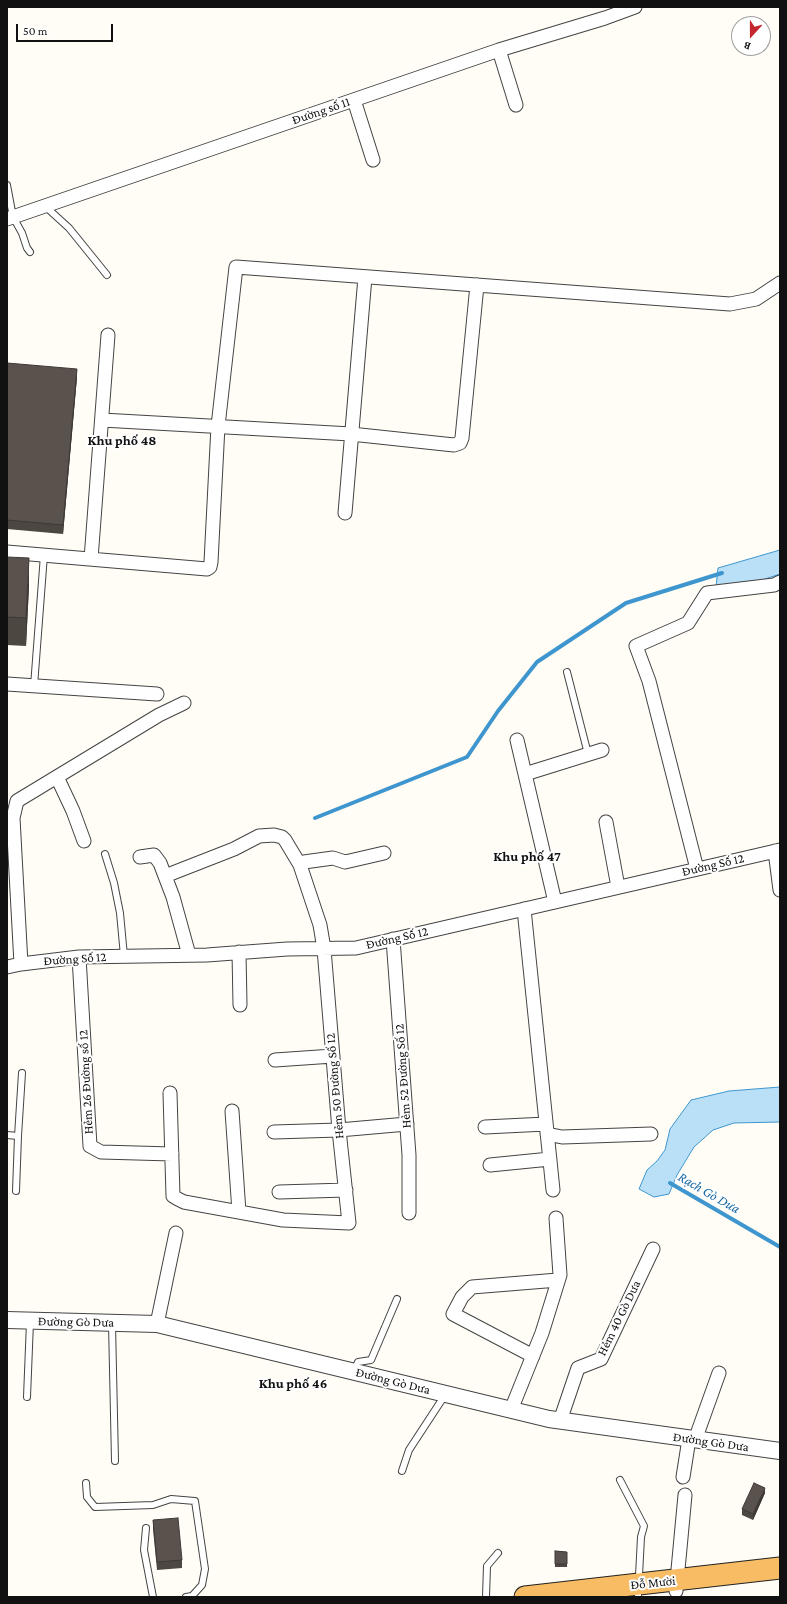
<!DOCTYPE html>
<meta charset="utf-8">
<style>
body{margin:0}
#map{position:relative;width:787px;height:1604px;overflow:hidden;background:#fffdf5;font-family:"Crimson Pro",serif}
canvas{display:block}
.frame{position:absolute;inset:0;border:8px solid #111;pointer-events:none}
.north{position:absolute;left:731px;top:16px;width:40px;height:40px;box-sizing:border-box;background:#fff;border:1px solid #a0a0a0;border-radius:50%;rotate:201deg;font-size:11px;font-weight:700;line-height:16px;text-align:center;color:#111}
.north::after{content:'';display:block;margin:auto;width:14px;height:18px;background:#c4262e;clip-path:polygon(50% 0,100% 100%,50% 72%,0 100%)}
.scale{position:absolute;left:16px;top:24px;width:97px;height:18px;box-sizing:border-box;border:2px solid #111;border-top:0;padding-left:5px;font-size:12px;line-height:14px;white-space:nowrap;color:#111;-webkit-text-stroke:3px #fff;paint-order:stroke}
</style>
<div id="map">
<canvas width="787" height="1604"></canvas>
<div class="frame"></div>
<div class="north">B</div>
<div class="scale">50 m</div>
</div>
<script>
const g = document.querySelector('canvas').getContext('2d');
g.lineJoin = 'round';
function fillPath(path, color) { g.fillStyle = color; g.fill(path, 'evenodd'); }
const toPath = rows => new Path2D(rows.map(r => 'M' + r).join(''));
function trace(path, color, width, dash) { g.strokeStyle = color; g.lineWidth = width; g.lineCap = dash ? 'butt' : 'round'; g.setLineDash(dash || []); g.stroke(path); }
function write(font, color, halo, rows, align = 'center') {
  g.font = font + ' "Crimson Pro",serif'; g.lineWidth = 4; g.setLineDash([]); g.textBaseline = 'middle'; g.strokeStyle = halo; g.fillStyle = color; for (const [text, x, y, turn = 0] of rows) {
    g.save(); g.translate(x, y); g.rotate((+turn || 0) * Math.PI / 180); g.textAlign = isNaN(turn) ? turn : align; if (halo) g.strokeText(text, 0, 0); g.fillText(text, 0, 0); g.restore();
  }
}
const water = toPath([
 [780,550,780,574,762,580,716,587,718,568,780,550],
 [780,1087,780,1122,734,1123,713,1130,694,1147,677,1175,669,1194,654,1197,639,1189,647,1170,657,1161,665,1150,670,1129,691,1100,729,1091,780,1087]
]);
const stream = toPath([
 [315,818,467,757,498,711,537,662,626,603,722,573],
 [670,1183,780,1247]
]);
const service = toPath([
 [7,185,13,217,22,233,27,248,30,252],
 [46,207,69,228,107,275],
 [567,672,588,754],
 [34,686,44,555],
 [105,854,114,883,120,913,124,956],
 [7,1135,18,1136,22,1073],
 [16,1191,18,1136],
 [112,1324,115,1461],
 [354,1370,358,1362,371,1360,397,1299],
 [27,1397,30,1322],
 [402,1471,409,1450,445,1395],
 [620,1480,644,1526,641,1537,638,1595],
 [86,1483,87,1497,95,1507,153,1505,171,1499,195,1501,205,1569,202,1585,192,1596,186,1597],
 [146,1528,144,1550,153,1597],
 [486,1597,487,1566,498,1553]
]);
const minor = toPath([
 [499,50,516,105],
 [354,100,373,160],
 [7,219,499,50,605,18,635,7],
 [102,420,351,434,454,445,460,443,462,438,477,285],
 [345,513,365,277],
 [7,552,207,569,210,567,211,562,218,426,236,267,730,304,756,299,780,283],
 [91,559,108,335],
 [7,684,157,694],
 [517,740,555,902],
 [525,774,602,750],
 [57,777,73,811,84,841],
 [606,822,618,887],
 [775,851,780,890],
 [140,857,154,855,160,863,173,897,189,955],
 [300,865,304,862,333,858,345,862,384,853],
 [697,869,649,681,636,646,688,623,707,593,774,585,780,582],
 [165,876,234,849,259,836,274,835,282,837,285,840,300,865,320,925,324,949,339,1130,349,1223,283,1220,184,1202,178,1199,173,1196,170,1093],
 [524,909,553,1190],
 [393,939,409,1155,409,1213],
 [239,952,240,1005],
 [79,957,90,1146,101,1152,172,1154],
 [21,964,13,818,17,801,159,715,184,703],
 [7,967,21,964,79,957,207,955,287,949,356,948,780,850],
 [275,1060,333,1056],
 [232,1111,239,1212],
 [485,1127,546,1124],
 [274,1132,339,1130,407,1124],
 [547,1134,562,1137,651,1134],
 [490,1165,550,1159],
 [279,1192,346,1190],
 [157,1324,176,1233],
 [533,1356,453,1314,462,1297,472,1287,558,1280],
 [511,1410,542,1333,560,1275,556,1218],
 [560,1421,578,1368,601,1359,653,1249],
 [695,1440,719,1373],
 [683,1477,689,1439],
 [676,1591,685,1495]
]);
const tertiary = toPath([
 [7,1320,157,1324,549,1419,780,1451]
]);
const trunk = toPath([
 [525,1597,780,1568]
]);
const wall = toPath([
 [7,363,77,377,63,534,7,529],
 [7,557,29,586,26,646,7,645],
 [765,1493,753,1520,742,1515,742,1509],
 [153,1520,182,1560,182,1568,157,1570,153,1529],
 [555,1551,567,1552,567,1567,555,1567]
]);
const shadedWall = toPath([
 [77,369,77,377,63,534,63,525],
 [29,558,29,586,26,646,26,618],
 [765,1488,765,1493,753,1520,753,1514]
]);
const building = toPath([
 [7,363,77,369,63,525,7,520,7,363],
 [7,557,29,558,26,618,7,617,7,557],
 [754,1483,765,1488,753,1514,742,1509,754,1483],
 [178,1518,182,1560,157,1562,153,1520,178,1518],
 [555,1551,567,1552,567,1564,555,1564,555,1551]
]);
const streetNames = [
 ["Đường số 11",321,111,-19],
 ["Đường Số 12",713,865,-13],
 ["Đường Số 12",397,938,-13],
 ["Đường Số 12",75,959,-4],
 ["Hẻm 52 Đường Số 12",403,1076,-94],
 ["Hẻm 26 Đường số 12",86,1082,-93],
 ["Hẻm 50 Đường Số 12",335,1086,-95],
 ["Hẻm 40 Gò Dưa",619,1318,-64],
 ["Đường Gò Dưa",76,1322,1],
 ["Đường Gò Dưa",393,1381,14],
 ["Đường Gò Dưa",711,1442,8],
 ["Đỗ Mười",653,1583,-6]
];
const neighbourhoodNames = [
 ["Khu phố 48",122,441],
 ["Khu phố 47",527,857],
 ["Khu phố 46",293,1384]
];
const waterNames = [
 ["Rạch Gò Dưa",709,1193,30]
];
fillPath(water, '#b9e0f7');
trace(water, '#3f96cf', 1);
trace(stream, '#3f96cf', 4);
trace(service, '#444', 8);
trace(minor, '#444', 15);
trace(tertiary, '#444', 18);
trace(trunk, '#222', 23);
trace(service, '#fff', 6);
trace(minor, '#fff', 13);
trace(tertiary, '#fff', 16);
trace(trunk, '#f7bc64', 21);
fillPath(wall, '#4d4742');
fillPath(shadedWall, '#3f3936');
fillPath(building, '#5a524d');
trace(building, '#3f3936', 1);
write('13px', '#111', '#fff', streetNames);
write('bold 14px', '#111', '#fff', neighbourhoodNames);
write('italic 14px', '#1768a6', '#fff', waterNames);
</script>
